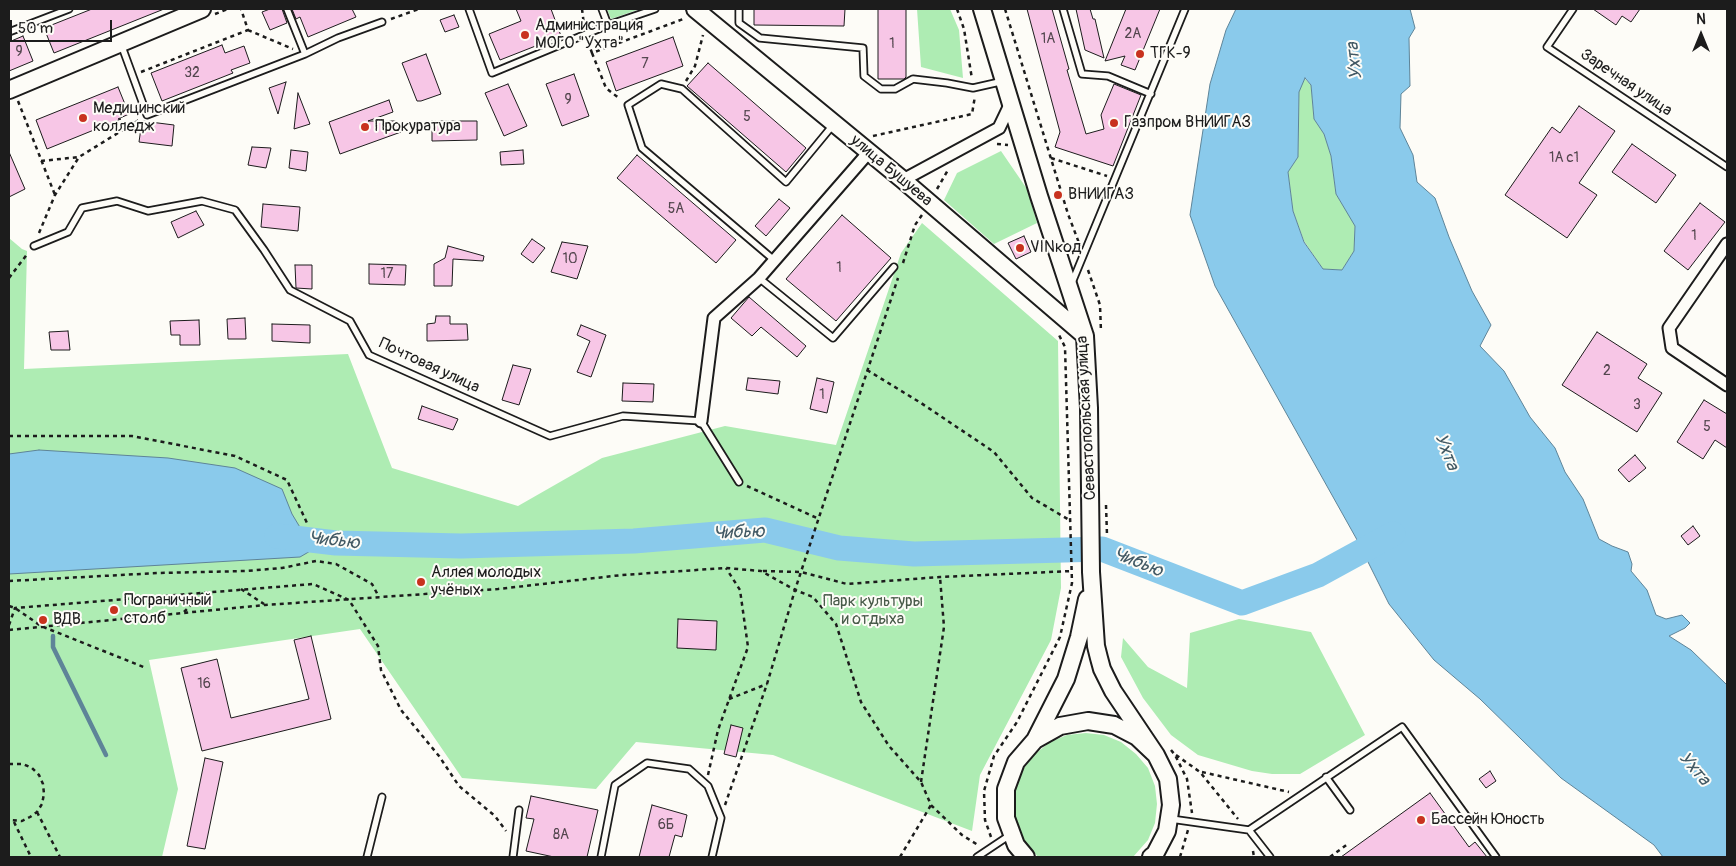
<!DOCTYPE html>
<meta charset="utf-8">
<style>
body{margin:0}
#map{position:relative;width:1736px;height:866px;overflow:hidden;background:#fdfcf7;font-family:Pangolin,sans-serif}
canvas{display:block}
.frame{position:absolute;inset:0;border:10px solid #1c1c1c;pointer-events:none}
.north{position:absolute;left:1676px;top:10px;width:50px;height:50px;-webkit-text-stroke:4px #fdfcf7;paint-order:stroke;rotate:0deg;font-size:14px;font-weight:700;line-height:20px;text-align:center;color:#1c1c1c}
.north::after{content:'';display:block;margin:auto;width:18px;height:22px;background:#1c1c1c;clip-path:polygon(50% 0,100% 100%,50% 72%,0 100%)}
.scale{position:absolute;left:10px;top:20px;width:102px;height:22px;box-sizing:border-box;border:2px solid #1c1c1c;border-top:0;padding-left:6px;font-size:15px;line-height:18px;white-space:nowrap;color:#1c1c1c;-webkit-text-stroke:4px #fdfcf7;paint-order:stroke}
</style>
<div id="map">
<canvas width="1736" height="866"></canvas>
<div class="frame"></div>
<div class="north">N</div>
<div class="scale">50 m</div>
</div>
<script>
const g = document.querySelector('canvas').getContext('2d');
g.lineJoin = 'round';
function fillPath(path, color) { g.fillStyle = color; g.fill(path, 'evenodd'); }
const toPath = rows => new Path2D(rows.map(r => 'M' + r).join(''));
function trace(path, color, width, dash) { g.strokeStyle = color; g.lineWidth = width; g.lineCap = dash ? 'butt' : 'round'; g.setLineDash(dash || []); g.stroke(path); }
function write(font, color, halo, rows, align = 'center') {
  g.font = font + ' Pangolin,sans-serif'; g.lineWidth = 4; g.setLineDash([]); g.textBaseline = 'middle'; g.strokeStyle = halo; g.fillStyle = color; for (const [text, x, y, turn = 0] of rows) {
    g.save(); g.translate(x, y); g.rotate((+turn || 0) * Math.PI / 180); g.textAlign = isNaN(turn) ? turn : align; if (halo) g.strokeText(text, 0, 0); g.fillText(text, 0, 0); g.restore();
  }
}
const green = toPath([
 [607,9,640,9,611,19],
 [917,9,950,9,959,30,963,78,921,67],
 [1304,78,1311,85,1314,119,1324,134,1331,156,1336,194,1355,225,1354,251,1342,270,1323,269,1304,241,1293,211,1288,172,1298,157,1299,92],
 [1001,151,1027,189,1037,223,994,244,944,200,957,173],
 [922,223,1058,341,1061,588,1051,640,980,775,972,831,773,755,636,742,596,789,462,778,360,629,149,660,178,789,162,857,9,857,9,238,22,249,27,251,24,369,348,354,392,468,518,506,602,458,725,426,836,445,901,253],
 [1239,619,1311,632,1365,735,1300,774,1272,774,1252,771,1198,755,1171,735,1143,698,1121,657,1123,638,1148,667,1187,688,1190,633],
 [1086,733,1104,735,1121,742,1136,754,1148,768,1155,786,1157,804,1155,823,1148,840,1133,857,1038,857,1024,840,1016,823,1014,804,1016,786,1024,768,1035,754,1050,742,1067,735]
]);
const water = toPath([
 [1236,9,1410,9,1415,28,1409,38,1410,86,1401,94,1400,128,1413,155,1417,182,1435,198,1449,237,1472,291,1491,325,1480,346,1504,371,1530,417,1555,448,1565,472,1583,499,1599,539,1612,546,1628,552,1632,564,1631,571,1647,590,1656,615,1666,619,1682,615,1690,623,1685,628,1669,636,1691,650,1727,685,1727,857,1663,857,1654,845,1561,778,1480,699,1434,660,1389,604,1356,538,1215,286,1190,215,1210,84,1226,30,1236,9],
 [1305,78,1311,85,1314,119,1324,134,1331,156,1336,194,1355,226,1354,251,1342,270,1323,269,1304,242,1293,211,1288,172,1298,157,1299,92,1305,78],
 [39,450,168,458,235,468,282,489,292,514,301,529,309,530,312,550,300,557,9,574,9,454,39,450]
]);
const stream = toPath([
 [53,636,53,647,106,755]
]);
const river = toPath([
 [277,536,336,543,461,546,634,541,765,530,839,548,914,554,1102,549,1242,603,1318,575,1393,534]
]);
const building = toPath([
 [92,9,164,9,54,53,44,28,92,9],
 [270,9,282,9,287,23,270,30,262,12,270,9],
 [292,9,352,9,356,17,308,37,300,17,296,19,292,9],
 [516,9,551,9,561,36,500,60,489,34,521,21,516,9],
 [754,9,845,9,844,26,754,25,754,9],
 [878,9,906,9,906,77,904,79,878,79,878,9],
 [1027,9,1052,9,1069,69,1067,70,1086,134,1104,129,1101,115,1114,84,1141,95,1113,166,1055,147,1060,132,1027,9],
 [1076,9,1090,9,1093,19,1095,19,1104,58,1085,50,1076,9],
 [1126,9,1160,9,1135,70,1121,65,1125,56,1105,61,1126,9],
 [1593,9,1640,9,1631,22,1622,16,1616,25,1593,9],
 [454,15,459,27,445,32,440,20,454,15],
 [23,36,33,61,9,71,9,42,23,36],
 [673,37,683,66,616,91,606,62,673,37],
 [222,45,225,53,244,46,250,63,231,70,233,73,162,101,151,73,222,45],
 [426,54,441,94,421,101,417,101,402,63,426,54],
 [708,63,806,148,786,172,687,86,708,63],
 [574,74,589,116,562,126,546,84,574,74],
 [286,82,278,114,269,88,286,82],
 [508,84,527,126,504,136,485,93,508,84],
 [118,87,129,114,118,119,121,119,47,149,36,120,118,87],
 [298,93,310,124,294,129,298,93],
 [389,100,393,112,368,121,397,121,401,132,340,154,329,122,389,100],
 [1579,106,1615,131,1579,183,1597,195,1567,238,1505,195,1552,127,1560,133,1579,106],
 [142,121,174,125,172,146,139,142,142,121],
 [432,121,477,121,477,140,432,141,432,121],
 [1632,144,1676,175,1656,203,1612,172,1632,144],
 [252,147,271,148,266,168,248,165,252,147],
 [291,150,308,152,306,171,289,168,291,150],
 [523,150,524,164,501,165,500,152,523,150],
 [9,152,25,189,9,197,9,152],
 [637,155,736,240,716,263,617,178,637,155],
 [779,199,790,208,766,236,755,226,779,199],
 [1700,203,1725,222,1688,270,1664,251,1700,203],
 [263,204,300,207,298,231,261,227,263,204],
 [196,211,204,225,178,238,171,222,196,211],
 [842,215,891,258,836,321,786,279,842,215],
 [1024,236,1031,252,1016,259,1008,243,1024,236],
 [532,239,545,248,533,263,521,254,532,239],
 [562,242,588,246,577,279,551,272,562,242],
 [448,246,484,256,483,261,453,259,452,286,434,286,434,264,445,258,448,246],
 [369,264,406,265,405,285,369,284,369,264],
 [295,265,312,265,312,289,296,288,295,265],
 [749,297,806,346,797,357,761,327,752,336,731,318,749,297],
 [436,316,450,316,450,324,467,324,468,340,427,341,427,324,435,323,436,316],
 [245,318,246,339,228,339,227,319,245,318],
 [199,320,200,345,180,345,180,335,171,335,170,321,199,320],
 [272,324,310,325,310,343,272,341,272,324],
 [581,325,606,335,591,377,577,372,590,341,577,335,581,325],
 [68,331,70,350,51,350,49,332,68,331],
 [1597,332,1647,364,1638,378,1662,393,1637,432,1562,385,1597,332],
 [513,365,531,369,519,405,502,400,513,365],
 [748,378,780,381,778,394,746,390,748,378],
 [817,378,834,382,827,413,810,409,817,378],
 [623,383,654,384,653,402,622,401,623,383],
 [1704,400,1727,414,1727,448,1715,440,1703,459,1677,442,1704,400],
 [422,406,458,419,453,430,418,419,422,406],
 [1635,455,1646,468,1629,482,1618,470,1635,455],
 [1693,526,1700,536,1688,545,1681,536,1693,526],
 [678,619,717,621,716,650,677,648,678,619],
 [311,636,331,719,202,751,181,668,217,659,231,718,309,699,294,640,311,636],
 [731,725,743,728,736,757,724,754,731,725],
 [205,758,223,762,205,849,187,846,205,758],
 [1490,771,1496,781,1486,788,1479,779,1490,771],
 [1430,793,1469,847,1475,842,1487,857,1341,857,1430,793],
 [531,796,598,810,587,857,554,857,526,851,534,819,526,818,531,796],
 [652,805,687,815,682,837,675,835,669,857,639,857,652,805]
]);
const path = toPath([
 [582,9,584,25],
 [957,9,964,29,972,79],
 [1005,9,1068,214,1079,243],
 [215,14,228,9],
 [391,19,419,9],
 [248,30,293,49],
 [588,42,592,53,686,18],
 [592,53,606,88,620,99],
 [141,72,248,30,241,9],
 [686,81,695,66,703,35],
 [18,101,55,195],
 [873,136,972,114,975,96],
 [997,144,1008,145],
 [1051,158,1107,176],
 [41,161,79,157,139,120],
 [937,189,948,170],
 [39,233,55,195,79,157],
 [903,263,915,225,922,215],
 [1088,270,1100,305,1101,332],
 [9,278,28,253],
 [867,370,921,403,994,452,1032,498,1071,521],
 [9,436,132,436,235,456,287,480,307,523],
 [747,486,819,519],
 [1106,505,1107,535],
 [763,571,801,572,847,584,940,577,1072,571],
 [9,581,158,573,246,571,282,568,316,561,336,564,372,584,379,597],
 [241,589,264,604],
 [9,606,15,608,41,626,146,668],
 [184,612,203,593],
 [9,625,15,608,313,584,349,600,378,646,381,670,401,710,439,756,459,786,495,816,506,831],
 [9,630,265,605,498,589,622,575,726,568,761,571,795,590,813,597,836,624,861,702,889,746,921,782,931,805,962,835,978,845],
 [729,699,767,684],
 [1171,750,1175,755,1187,779,1192,813],
 [1176,755,1200,772,1238,819],
 [9,764,23,764,32,768,39,775,43,784,44,794,42,804,37,812,30,817,22,821,9,820],
 [1202,772,1289,792],
 [708,775,718,730,748,647,740,590,726,568],
 [921,782,944,627,940,577],
 [725,805,767,684,795,590,898,278],
 [37,812,60,857],
 [14,822,31,857],
 [991,837,985,820,984,791,994,756,1017,722,1060,637,1072,583,1065,347,1058,333],
 [1253,851,1254,857],
 [900,857,931,805],
 [1180,857,1188,830],
 [1330,857,1349,843]
]);
const lane = toPath([
 [287,9,305,54,338,38,382,22],
 [469,9,492,73,608,25],
 [602,9,608,25,655,9],
 [739,9,739,23,760,38,863,48,864,76,881,89,895,89,913,79,947,83,973,88,1004,81],
 [1063,9,1082,74,1108,76,1151,94],
 [1573,9,1547,47,1727,167],
 [9,32,69,9],
 [121,44,147,115,305,54],
 [34,246,68,232,82,208,117,201,148,211,202,201,235,210,264,250,290,290,350,321,369,355,550,436,623,416,701,421,739,482],
 [774,260,642,148,628,105,661,84,682,89,786,182,833,125],
 [759,278,833,338,894,267],
 [1071,285,1185,9],
 [1326,777,1350,810],
 [1171,819,1249,830,1402,727,1496,857],
 [1249,830,1270,857],
 [367,857,382,797],
 [513,857,519,810],
 [601,857,615,785,647,763,689,769,708,786,721,818,712,857],
 [977,857,1010,835]
]);
const street = toPath([
 [903,180,999,128,1011,103],
 [1727,244,1669,328,1672,348,1727,385],
 [701,421,714,318,759,278,869,152]
]);
const secondary = toPath([
 [695,9,903,180,1085,336],
 [982,9,1039,196,1085,336,1089,408,1091,572,1096,646,1099,658,1102,669,1113,691,1156,755],
 [9,90,202,9],
 [1035,740,1066,679,1079,637,1087,599],
 [1026,857,1016,845,1006,818,1006,789,1016,762,1035,740,1060,726,1088,721,1114,725,1137,737,1156,755,1168,779,1171,805,1167,831,1155,854,1151,857]
]);
const markers = [
 [525,35,5,"#c8321e"],
 [1140,54,5,"#c8321e"],
 [83,118,5,"#c8321e"],
 [1114,123,5,"#c8321e"],
 [365,127,5,"#c8321e"],
 [1058,195,5,"#c8321e"],
 [1020,248,5,"#c8321e"],
 [421,582,5,"#c8321e"],
 [114,610,5,"#c8321e"],
 [43,620,5,"#c8321e"],
 [1421,820,5,"#c8321e"]
];
const numberNames = [
 ["2А",1133,34],
 ["1А",1048,39],
 ["1",892,44],
 ["9",19,52],
 ["7",645,64],
 ["32",192,73],
 ["9",568,100],
 ["5",747,117],
 ["1А с1",1564,158],
 ["5А",676,209],
 ["1",1694,236],
 ["10",570,259],
 ["1",839,268],
 ["17",387,274],
 ["2",1607,371],
 ["1",822,395],
 ["3",1637,405],
 ["5",1707,427],
 ["16",204,684],
 ["6Б",666,825],
 ["8А",561,835]
];
const poiNames = [
 ["Администрация",535,26],
 ["МОГО \"Ухта\"",535,44],
 ["ТГК-9",1150,54],
 ["Медицинский",93,109],
 ["колледж",93,127],
 ["Газпром ВНИИГАЗ",1124,123],
 ["Прокуратура",375,127],
 ["ВНИИГАЗ",1068,195],
 ["VINкод",1030,248],
 ["Аллея молодых",431,573],
 ["учёных",431,591],
 ["Пограничный",124,601],
 ["столб",124,619],
 ["ВДВ",53,620],
 ["Бассейн Юность",1431,820]
];
const streetNames = [
 ["Заречная улица",1626,83,34],
 ["улица Бушуева",891,171,40],
 ["Почтовая улица",429,366,25],
 ["Севастопольская улица",1087,418,-93]
];
const parkNames = [
 ["Парк культуры",873,602],
 ["и отдыха",873,620]
];
const waterNames = [
 ["Ухта",1355,61,-96],
 ["Ухта",1446,452,69],
 ["Чибью",739,533,-3],
 ["Чибью",334,541,6],
 ["Чибью",1138,563,21],
 ["Ухта",1694,769,50]
];
fillPath(green, '#aeecb3');
fillPath(water, '#8acaeb');
trace(water, '#5e8498', 1);
trace(stream, '#5e8498', 4.5);
trace(river, '#8acaeb', 25);
fillPath(building, '#f7c6e6');
trace(building, '#1c1c1c', 1);
trace(lane, '#1c1c1c', 9);
trace(street, '#1c1c1c', 15);
trace(secondary, '#1c1c1c', 20);
trace(path, '#1c1c1c', 2.5, [4, 4]);
trace(lane, '#fdfcf7', 5.5);
trace(street, '#fdfcf7', 11);
trace(secondary, '#fdfcf7', 16);
for (const [x, y, r, color] of markers) { const dot = new Path2D(); dot.arc(x, y, r, 0, 2 * Math.PI); g.fillStyle = color; g.fill(dot); trace(dot, '#fdfcf7', 2); }
write('14px', '#53464e', null, numberNames);
write('16px', '#1c1c1c', '#fdfcf7', poiNames, 'left');
write('16px', '#1c1c1c', '#fdfcf7', streetNames);
write('16px', '#485a49', '#fdfcf7', parkNames);
write('italic 18px', '#425964', '#fdfcf7', waterNames);
</script>
